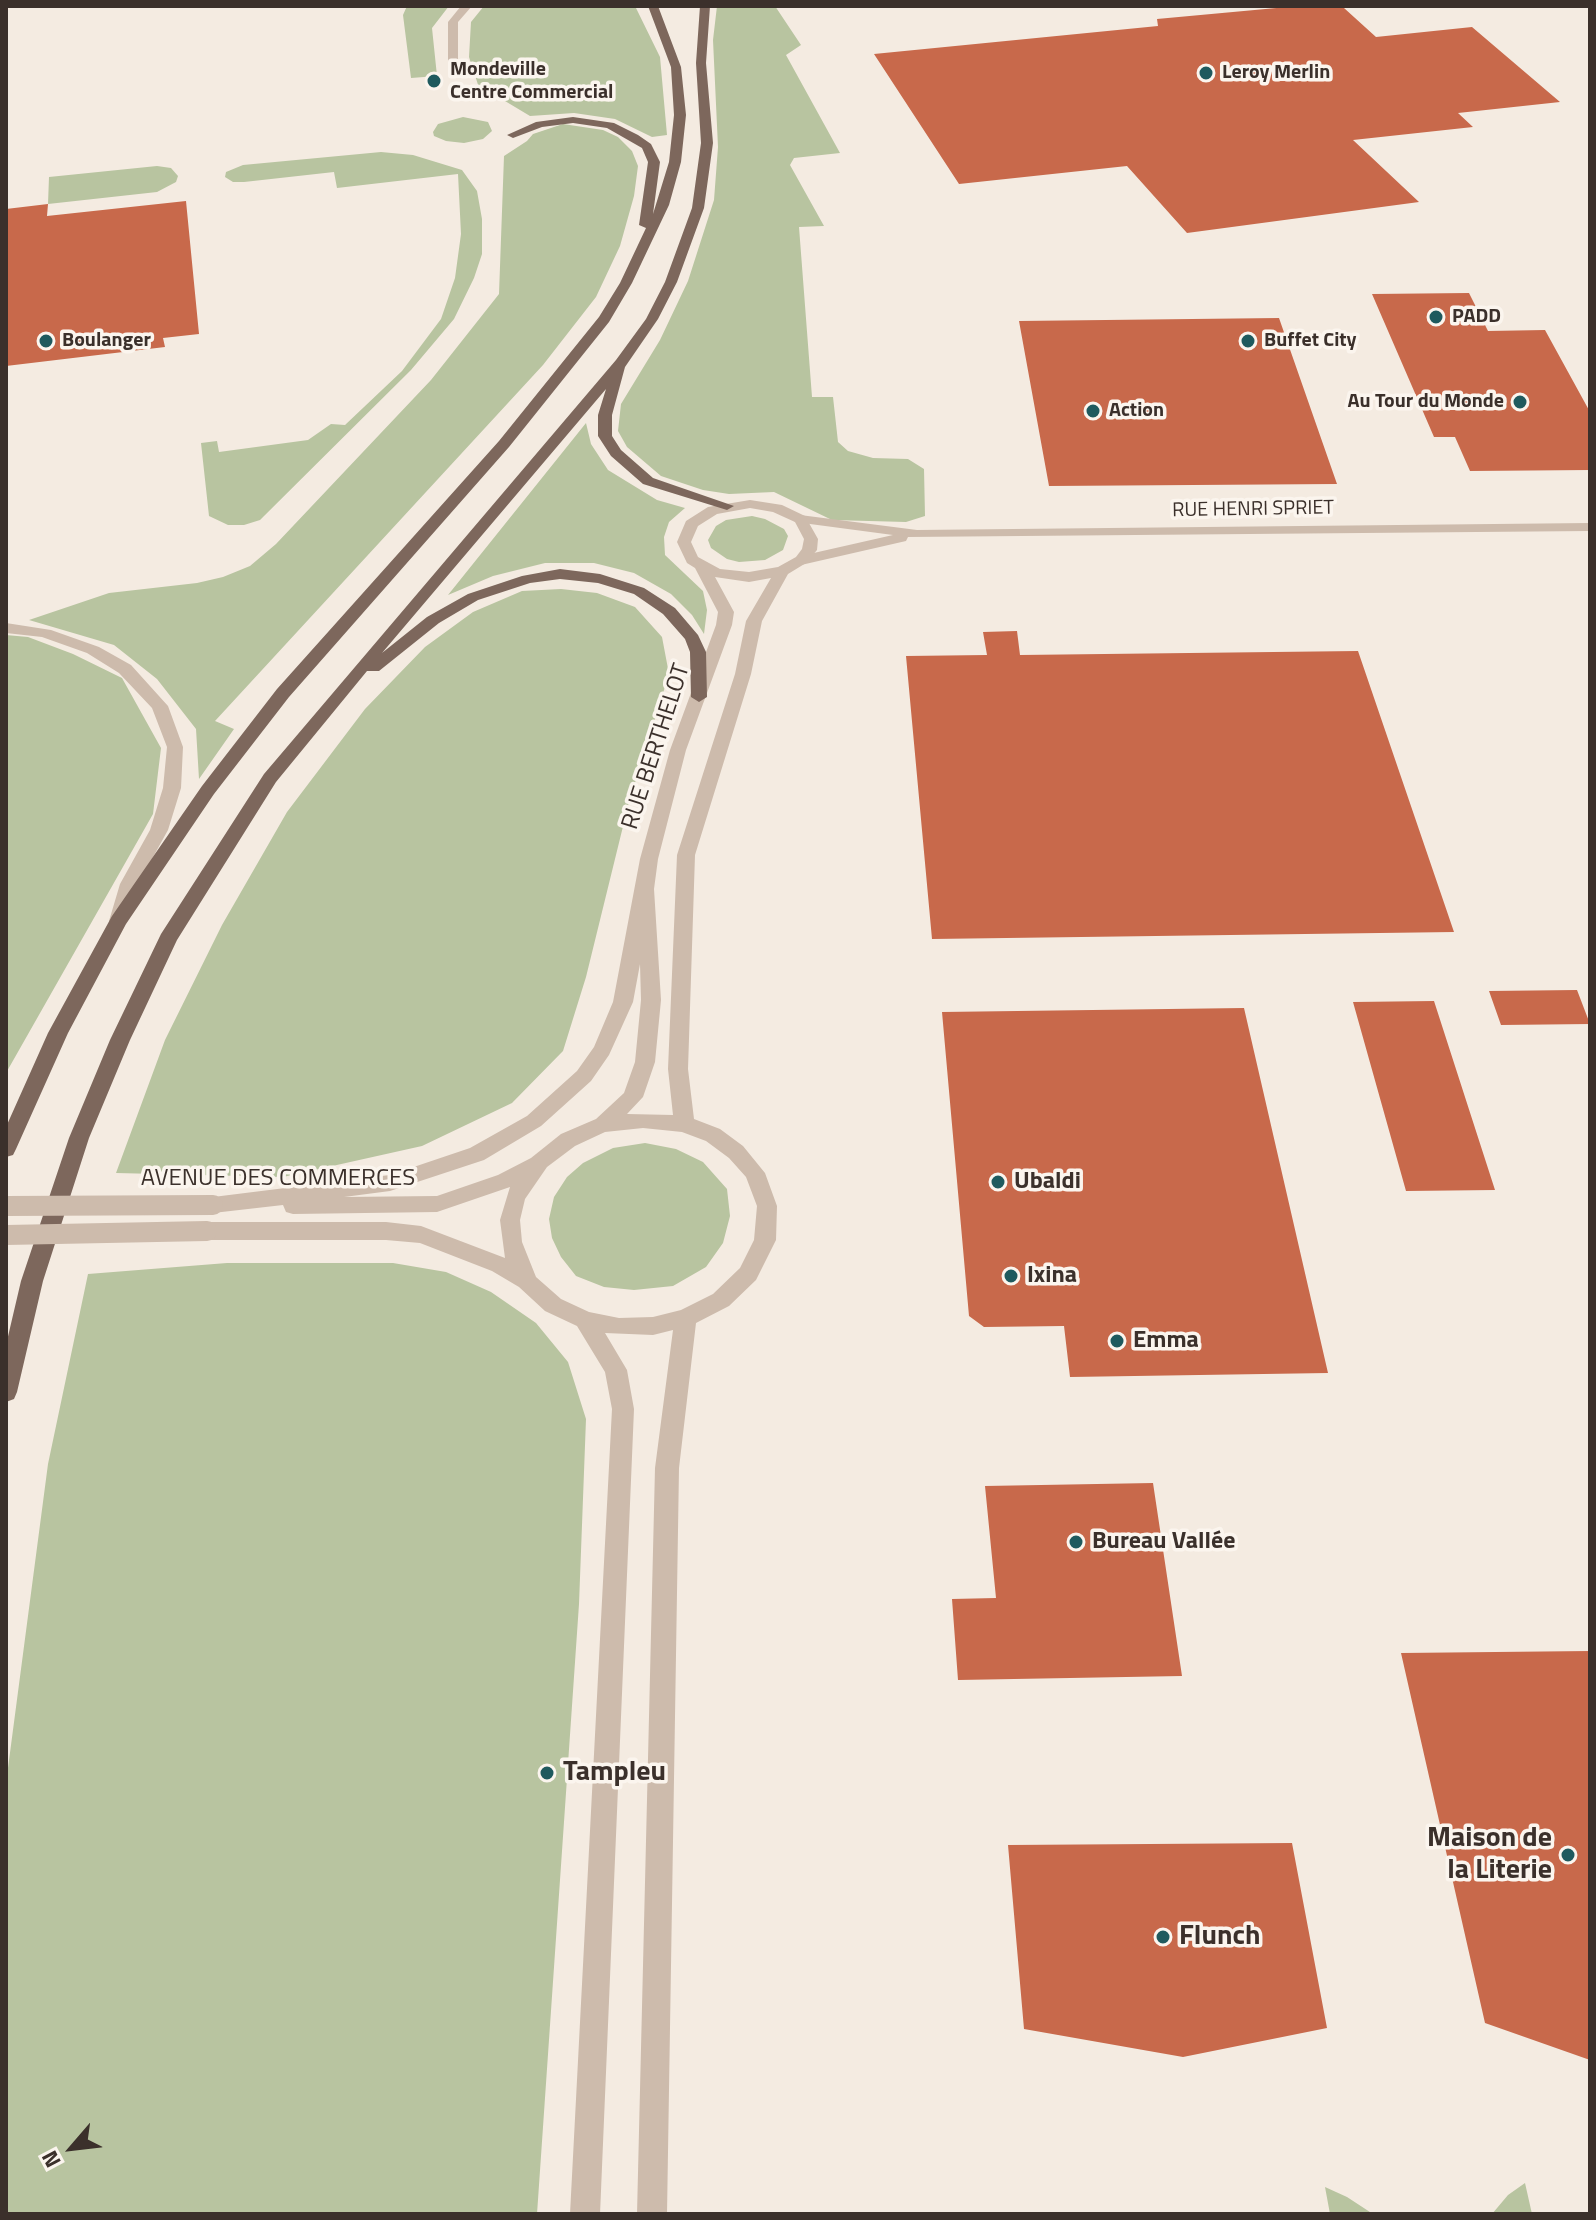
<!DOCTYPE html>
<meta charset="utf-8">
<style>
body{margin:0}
#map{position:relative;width:1596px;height:2220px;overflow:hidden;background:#f4ebe1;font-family:"Titillium Web",sans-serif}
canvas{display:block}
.frame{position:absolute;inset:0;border:8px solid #3b302b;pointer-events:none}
.north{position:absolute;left:32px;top:2108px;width:80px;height:80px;-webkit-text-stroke:6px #fbf5ee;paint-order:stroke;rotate:242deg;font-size:22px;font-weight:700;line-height:32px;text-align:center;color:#3b302b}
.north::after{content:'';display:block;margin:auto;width:28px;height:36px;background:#3b302b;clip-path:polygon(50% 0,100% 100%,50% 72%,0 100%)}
</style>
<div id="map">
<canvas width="1596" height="2220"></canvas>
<div class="frame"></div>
<div class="north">N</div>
</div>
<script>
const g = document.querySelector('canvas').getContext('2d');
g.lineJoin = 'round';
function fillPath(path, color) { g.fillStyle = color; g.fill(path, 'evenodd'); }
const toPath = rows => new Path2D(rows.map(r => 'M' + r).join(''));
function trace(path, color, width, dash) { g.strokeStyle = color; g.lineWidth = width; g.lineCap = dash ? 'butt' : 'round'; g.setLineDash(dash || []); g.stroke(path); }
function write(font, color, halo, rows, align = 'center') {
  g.font = font + ' "Titillium Web",sans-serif'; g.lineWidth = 7; g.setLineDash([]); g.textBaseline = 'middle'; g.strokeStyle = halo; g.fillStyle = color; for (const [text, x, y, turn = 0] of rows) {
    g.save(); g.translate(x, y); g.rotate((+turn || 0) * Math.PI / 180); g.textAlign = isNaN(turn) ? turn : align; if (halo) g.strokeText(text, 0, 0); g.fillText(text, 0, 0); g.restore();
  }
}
const green = toPath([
 [407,6,449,6,432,28,437,76,411,78,403,15],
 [484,6,636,8,660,57,667,135,652,137,615,119,574,113,530,116,505,101,482,97,469,57,471,22],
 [717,6,775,6,801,45,786,55,840,153,794,158,790,165,824,226,799,227,812,397,833,397,838,442,848,451,873,458,908,459,924,469,925,516,906,522,832,520,774,492,729,494,703,490,661,476,627,447,618,431,621,404,660,340,688,281,714,200,718,147,713,40],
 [463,117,488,122,492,131,483,139,464,143,446,141,434,136,433,132,438,124],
 [563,124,603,130,618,137,632,151,638,166,634,196,620,246,596,297,543,365,215,721,234,729,199,779,196,729,157,679,114,645,29,620,109,593,197,583,223,577,250,566,276,544,431,380,499,294,504,156,527,141,533,134],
 [381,152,413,155,462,170,477,191,482,219,482,254,474,278,454,319,411,370,260,520,244,525,228,525,209,516,201,443,217,441,219,452,308,440,331,424,345,425,402,371,441,319,455,278,461,234,458,174,337,188,334,172,244,182,233,182,225,177,226,172,243,165],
 [157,166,171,168,178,176,176,182,157,192,48,204,49,177],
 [586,423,591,444,608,470,657,500,685,508,669,522,664,537,665,555,703,591,707,610,704,634,692,615,671,594,634,573,594,563,545,563,493,576,448,595],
 [752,516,765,519,784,529,788,536,783,550,765,560,739,562,727,559,711,548,708,540,716,526,726,520],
 [561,589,597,593,635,607,662,637,669,674,629,802,586,977,563,1051,512,1103,422,1146,283,1177,116,1173,165,1040,222,925,287,812,365,709,425,647,473,612,522,591],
 [6,635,28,637,73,654,122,678,161,748,153,814,6,1073],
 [645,1143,676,1149,703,1162,727,1189,730,1216,723,1243,706,1267,673,1286,634,1290,604,1287,576,1276,561,1257,552,1238,549,1219,554,1197,567,1177,583,1163,613,1148],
 [227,1263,393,1263,446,1272,491,1292,536,1323,568,1362,586,1419,579,1604,537,2214,6,2214,6,1783,48,1464,88,1274],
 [1525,2183,1532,2214,1492,2214,1508,2195],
 [1325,2187,1347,2197,1373,2214,1330,2214]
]);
const building = toPath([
 [1298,6,1344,8,1376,37,1472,27,1560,102,1458,113,1473,127,1353,140,1419,202,1187,233,1127,166,959,184,874,54,1158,26,1157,19],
 [186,201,199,334,163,338,165,347,6,366,6,209,48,204,47,216],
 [1469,293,1488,331,1545,330,1590,412,1590,470,1470,471,1455,437,1434,437,1372,294],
 [1279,318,1337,484,1049,486,1019,321],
 [1017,631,1020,655,1358,651,1454,932,932,939,906,656,987,655,983,632],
 [1577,990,1590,1024,1501,1025,1489,991],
 [1434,1001,1495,1190,1406,1191,1353,1002],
 [1244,1008,1328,1373,1070,1377,1064,1326,984,1327,969,1316,942,1012],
 [1153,1483,1182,1676,958,1680,952,1599,996,1598,985,1486],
 [1590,1651,1590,2060,1485,2023,1401,1653],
 [1292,1843,1327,2028,1183,2057,1024,2029,1008,1845]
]);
const minor = toPath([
 [461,6,472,6,458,22,458,64,453,67,448,64,448,22,461,6],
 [800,515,917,530,1590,523,1590,531,908,537,906,541,801,565,796,563,796,557,893,535,795,522,793,519,800,515],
 [6,623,51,630,99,647,131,665,168,706,183,747,181,788,168,830,138,884,124,926,118,927,109,921,120,884,150,830,163,788,167,747,152,708,119,673,87,653,42,637,6,633,6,623]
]);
const tertiary = toPath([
 [750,500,782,505,805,516,818,539,817,550,806,563,788,574,762,621,751,674,695,855,688,1069,694,1119,720,1129,743,1146,765,1173,777,1206,776,1240,756,1280,729,1306,696,1323,679,1468,667,2214,637,2214,655,1468,673,1330,653,1335,605,1333,627,1370,634,1409,600,2214,570,2214,612,1409,605,1372,577,1326,545,1311,519,1287,492,1271,420,1243,386,1240,207,1240,200,1237,196,1231,200,1225,207,1222,386,1222,421,1226,505,1258,500,1220,510,1187,437,1212,293,1214,286,1212,283,1205,213,1213,206,1211,203,1205,206,1199,213,1197,390,1175,470,1148,527,1116,577,1071,594,1047,613,1002,640,859,670,750,716,625,718,612,695,568,687,563,677,542,686,521,708,507,750,500],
 [750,508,773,512,795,522,804,539,802,549,796,557,778,567,749,572,720,569,698,557,691,542,698,526,717,514,750,508],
 [715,577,749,582,771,578,746,621,735,674,677,855,668,1069,673,1115,627,1114,643,1097,655,1062,661,1000,654,889,658,859,686,750,732,625,734,612,715,577],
 [640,964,641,1000,635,1062,624,1093,596,1119,561,1134,531,1158,498,1175,437,1196,344,1197,390,1191,484,1160,541,1126,591,1081,609,1055,633,1002,640,964],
 [643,1128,682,1132,706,1141,729,1158,746,1177,757,1206,754,1240,740,1268,713,1294,681,1310,653,1317,619,1318,589,1312,561,1299,536,1277,522,1242,520,1220,525,1199,547,1167,575,1146,605,1132,643,1128]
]);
const primary = toPath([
 [648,6,658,6,681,67,686,115,681,162,669,205,632,283,609,322,509,447,289,697,214,794,126,924,68,1033,16,1149,13,1155,6,1157,6,1127,48,1033,112,916,202,786,277,689,499,441,599,317,620,283,646,228,639,225,648,162,642,148,607,128,573,123,542,127,513,138,507,135,536,122,573,117,614,123,638,135,651,144,660,162,653,214,669,162,674,115,671,67,648,6],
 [700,6,710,6,706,63,713,143,704,208,677,282,658,319,625,367,612,415,612,436,621,450,653,478,734,506,727,510,643,484,611,456,598,436,598,415,606,389,382,653,427,617,468,594,522,576,560,569,600,574,644,588,675,608,698,635,706,652,707,697,699,702,691,697,690,652,685,639,663,614,634,594,598,583,560,579,530,583,478,600,439,623,379,671,367,671,276,782,177,940,130,1040,89,1138,43,1281,17,1392,14,1399,6,1402,6,1345,21,1281,69,1138,110,1040,161,934,264,774,616,360,646,319,665,282,692,208,701,143,696,63,700,6]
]);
const tertiaryBridge = toPath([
 [6,1206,213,1205],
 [6,1235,207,1231]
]);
const markers = [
 [1206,73,8,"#1f5a5e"],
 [434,81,8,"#1f5a5e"],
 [1436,317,8,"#1f5a5e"],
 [46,341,8,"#1f5a5e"],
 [1248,341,8,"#1f5a5e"],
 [1520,402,8,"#1f5a5e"],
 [1093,411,8,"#1f5a5e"],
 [998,1182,8,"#1f5a5e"],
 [1011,1276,8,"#1f5a5e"],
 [1117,1341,8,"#1f5a5e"],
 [1076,1542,8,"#1f5a5e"],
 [547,1773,8,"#1f5a5e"],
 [1568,1855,8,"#1f5a5e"],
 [1163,1937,8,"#1f5a5e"]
];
const farPoinames = [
 ["Mondeville",450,70],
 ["Centre Commercial",450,93],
 ["Leroy Merlin",1222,73],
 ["PADD",1452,317],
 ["Boulanger",62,341],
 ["Buffet City",1264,341],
 ["Au Tour du Monde",1504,402,"right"],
 ["Action",1109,411]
];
const farStreetnames = [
 ["RUE HENRI SPRIET",1253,510,-1]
];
const streetNames = [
 ["RUE BERTHELOT",657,747,-72],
 ["AVENUE DES COMMERCES",278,1179]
];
const poiNames = [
 ["Ubaldi",1014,1182],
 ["Ixina",1027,1276],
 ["Emma",1133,1341],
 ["Bureau Vallée",1092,1542]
];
const nearPoinames = [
 ["Tampleu",563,1773],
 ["Maison de",1552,1839,"right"],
 ["la Literie",1552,1871,"right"],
 ["Flunch",1179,1937]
];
fillPath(green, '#b8c4a0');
fillPath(building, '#c8694b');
fillPath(minor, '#cdbbac');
fillPath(tertiary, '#cdbbac');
fillPath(primary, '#7d675c');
trace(tertiaryBridge, '#cdbbac', 20);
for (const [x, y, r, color] of markers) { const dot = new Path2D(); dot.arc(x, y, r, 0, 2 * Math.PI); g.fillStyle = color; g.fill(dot); trace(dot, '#fbf5ee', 3); }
write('bold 20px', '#3b302b', '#fbf5ee', farPoinames, 'left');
write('20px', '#3b302b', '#fbf5ee', farStreetnames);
write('24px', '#3b302b', '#fbf5ee', streetNames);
write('bold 24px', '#3b302b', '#fbf5ee', poiNames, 'left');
write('bold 28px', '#3b302b', '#fbf5ee', nearPoinames, 'left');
</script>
